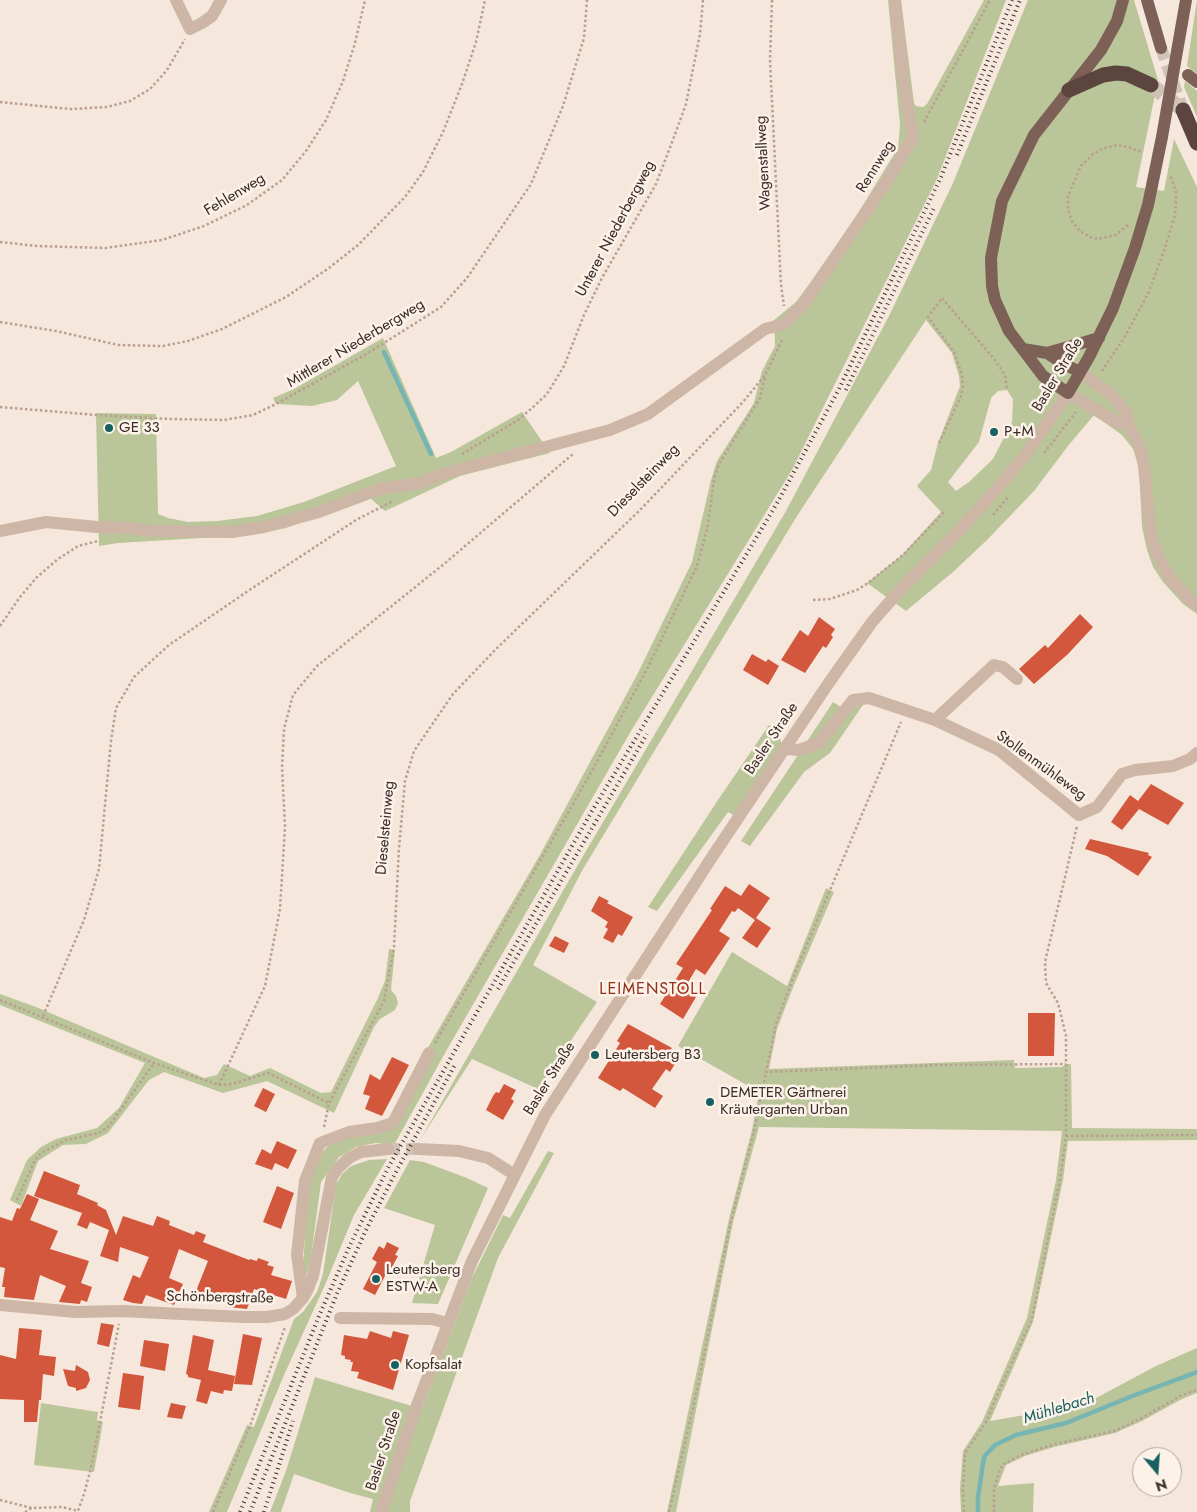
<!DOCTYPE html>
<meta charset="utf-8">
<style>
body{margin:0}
#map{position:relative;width:1197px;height:1512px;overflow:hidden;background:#f5e7db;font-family:Jost,sans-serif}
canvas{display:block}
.north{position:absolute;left:1132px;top:1447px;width:50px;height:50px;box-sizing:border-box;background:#fcf2e9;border:1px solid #aea39c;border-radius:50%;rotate:162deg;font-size:14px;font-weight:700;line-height:20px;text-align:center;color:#3a2c28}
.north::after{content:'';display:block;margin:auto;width:18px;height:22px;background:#186060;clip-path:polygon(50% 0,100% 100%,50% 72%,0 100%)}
</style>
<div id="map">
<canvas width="1197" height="1512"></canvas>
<div class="north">N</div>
</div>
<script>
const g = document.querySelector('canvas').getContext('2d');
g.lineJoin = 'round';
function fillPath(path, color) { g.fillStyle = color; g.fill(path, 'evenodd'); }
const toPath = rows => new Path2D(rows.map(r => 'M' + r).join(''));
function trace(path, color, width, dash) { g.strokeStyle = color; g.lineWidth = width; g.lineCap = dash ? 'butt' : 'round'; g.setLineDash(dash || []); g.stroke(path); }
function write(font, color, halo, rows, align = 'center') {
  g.font = font + ' Jost,sans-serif'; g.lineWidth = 5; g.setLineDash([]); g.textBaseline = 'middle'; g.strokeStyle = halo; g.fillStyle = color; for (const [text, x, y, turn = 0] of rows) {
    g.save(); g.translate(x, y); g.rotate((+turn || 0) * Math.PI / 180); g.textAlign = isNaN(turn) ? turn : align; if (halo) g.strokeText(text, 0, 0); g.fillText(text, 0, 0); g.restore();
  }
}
const green = toPath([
 [888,0,901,0,914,103,916,106,923,107,927,104,984,0,1006,0,937,179,792,470,631,731,445,1053,394,1145,376,1143,356,1147,339,1157,321,1182,311,1256,307,1274,305,1276,303,1273,307,1189,319,1157,326,1148,336,1141,392,1126,426,1051,541,853,638,673,692,562,711,480,717,461,754,403,762,371,775,346,774,320,796,302,810,283,849,228,898,148,900,125],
 [1028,0,1134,0,1158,80,1136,187,1164,191,1174,139,1197,187,1197,614,1183,604,1163,582,1153,567,1147,550,1142,527,1139,467,1133,449,1122,435,1094,415,1068,446,1034,491,987,540,953,572,906,611,867,583,902,555,941,512,917,486,931,470,938,443,960,386,959,376,952,353,926,320,797,516,721,641,583,869,533,965,597,1002,538,1089,472,1059,420,1140,579,863,786,511,889,316,953,183],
 [1007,390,1013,399,1012,422,993,459,969,482,956,491,948,482,979,442,991,398,998,391],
 [1197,0,1197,74,1187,66],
 [1185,81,1197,91,1197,117,1184,87],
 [383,338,436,458,451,452,522,412,550,453,460,476,385,511,369,497,286,528,252,535,118,543,99,546,96,413,156,414,158,514,168,518,188,522,217,521,257,516,304,502,396,466,358,381,337,400,312,406,276,404,273,398,294,389],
 [833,702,846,710,865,702,830,753,804,772,750,846,741,841],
 [769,725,776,729,783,747,735,816,728,812,657,911,648,907,718,800],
 [826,888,834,892,792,990,777,1029,769,1069,1014,1060,1015,1068,1062,1067,1066,1064,1071,1064,1072,1128,1197,1129,1197,1140,1068,1141,1063,1180,1033,1322,990,1421,1083,1405,1156,1366,1197,1348,1197,1393,1182,1399,1142,1421,1115,1433,1054,1447,1025,1456,1006,1465,998,1486,1034,1483,1033,1512,961,1512,960,1489,963,1451,982,1422,1027,1318,1056,1180,1062,1131,759,1127,733,1222,676,1512,667,1512,729,1219,752,1130,759,1092,678,1046,732,952,787,986],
 [389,949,395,950,391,990,396,996,398,1003,395,1010,380,1019,374,1027,334,1113,267,1081,223,1093,164,1072,149,1080,108,1133,86,1144,63,1145,38,1161,21,1206,10,1200,27,1160,41,1147,56,1139,97,1128,119,1108,145,1063,0,1005,0,994,36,1007,204,1078,217,1075,224,1064,250,1076,270,1068,321,1093,331,1092,377,1000,385,981],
 [548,1151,554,1153,498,1258,410,1501,410,1512,370,1512,373,1499,350,1493,294,1474,281,1512,270,1512,286,1471,315,1377,422,1409,472,1278,503,1215,510,1218],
 [387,1159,354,1215,325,1285,284,1375,227,1512,209,1512,247,1425,254,1427,294,1319,303,1312,317,1292,323,1274,336,1185,342,1174,351,1166,369,1160],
 [410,1160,424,1162,467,1178,488,1188,438,1304,412,1303,435,1225,384,1208],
 [41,1403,98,1412,97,1420,103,1422,94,1472,34,1465]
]);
const stream = toPath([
 [384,352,431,454],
 [978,1512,978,1497,984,1457,995,1445,1016,1435,1066,1423,1135,1395,1197,1372]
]);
const building = toPath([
 [1080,614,1093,627,1068,654,1034,684,1019,669,1045,645,1048,648],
 [819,617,835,629,831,635,833,637,826,648,823,646,805,673,781,660,800,630,808,636],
 [752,654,766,662,768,659,779,666,768,685,743,670],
 [1151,784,1184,803,1168,825,1139,809,1122,830,1111,822,1130,795,1138,801],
 [1090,839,1149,853,1148,855,1152,857,1138,876,1107,856,1085,849],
 [749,884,770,898,756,918,771,928,757,948,742,938,755,920,738,908,735,912,732,911,719,931,730,938,705,975,696,969,684,989,696,997,683,1019,660,1004,683,968,676,964,712,910,710,909,725,886,741,896],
 [599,896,609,901,607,903,633,917,622,936,618,934,613,943,603,938,608,929,605,927,608,922,591,911],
 [555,936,569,943,564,953,549,946],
 [1028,1013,1055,1013,1054,1056,1028,1056],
 [628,1024,672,1048,668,1054,678,1059,670,1072,666,1069,652,1089,663,1096,655,1108,623,1088,620,1091,598,1078,620,1043,617,1041],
 [392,1057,409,1065,382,1116,365,1109,370,1096,363,1094,370,1074,380,1080],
 [504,1084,516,1090,511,1099,514,1101,503,1120,486,1110,493,1096,496,1092,499,1093],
 [263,1088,275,1094,266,1112,254,1106],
 [277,1141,297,1150,288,1169,275,1163,272,1170,255,1164,262,1149,271,1154],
 [44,1171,80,1185,77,1194,98,1203,97,1205,106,1210,116,1235,123,1216,153,1226,157,1216,170,1221,169,1225,194,1235,196,1231,206,1235,203,1242,249,1260,250,1259,257,1261,258,1258,269,1262,267,1265,274,1267,271,1275,292,1281,286,1299,254,1289,247,1309,228,1307,229,1304,196,1291,208,1261,179,1249,169,1278,183,1284,174,1305,146,1295,142,1304,133,1303,123,1300,133,1275,140,1278,149,1257,120,1247,118,1262,100,1256,109,1230,90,1222,87,1229,77,1225,82,1213,34,1196],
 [277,1186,294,1193,281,1229,263,1222],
 [27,1194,39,1199,30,1220,58,1231,50,1249,89,1261,81,1283,92,1287,87,1302,81,1300,80,1304,59,1302,66,1286,40,1275,34,1300,4,1297,5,1287,2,1287,5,1268,0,1267,0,1217,12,1221,17,1208,20,1209],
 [387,1242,399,1248,395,1255,398,1256,391,1269,389,1268,375,1295,363,1289,377,1262,372,1259,379,1246,384,1249],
 [101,1323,114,1325,109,1347,97,1344],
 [19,1328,42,1330,39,1355,56,1357,54,1376,43,1374,41,1400,39,1400,37,1422,24,1422,24,1400,0,1399,0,1355,16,1359],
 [370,1331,391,1338,393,1331,409,1335,393,1390,357,1378,359,1372,351,1371,353,1362,350,1362,351,1360,345,1359,345,1356,341,1355,344,1335,367,1339],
 [243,1334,262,1338,252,1385,234,1384],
 [193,1335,214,1340,208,1370,235,1376,232,1391,224,1390,223,1394,211,1391,207,1404,196,1401,201,1380,188,1377,188,1375,186,1374],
 [144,1340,169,1344,165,1371,140,1366],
 [76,1365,88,1372,90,1380,86,1388,76,1391,76,1388,68,1386,63,1369,75,1371],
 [123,1373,144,1376,140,1410,118,1407],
 [171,1403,186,1406,182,1419,167,1417]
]);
const minorTunnel = toPath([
 [388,1149,418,1149]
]);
const majorTunnel = toPath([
 [1161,48,1183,110]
]);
const highwayTunnel = toPath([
 [1151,85,1183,110]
]);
const path = toPath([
 [772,0,770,61,781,285,784,306],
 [0,102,71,109,107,107,130,101,150,89,167,70,185,39],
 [924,122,990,0],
 [1128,225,1116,235,1097,239,1090,237,1080,231,1072,221,1068,210,1068,196,1081,166,1093,154,1104,148,1118,145,1128,147,1141,152],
 [0,242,37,246,105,248,162,240,204,226,247,205,282,180,306,151,326,120,343,81,355,43,365,0],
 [0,322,56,331,118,345,163,346,188,341,222,329,286,297,329,268,358,245,405,197,423,172,443,132,462,84,476,42,485,0],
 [1102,371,1124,338,1148,294,1165,248,1175,215,1176,203,1176,192,1170,175],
 [0,407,96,415,171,419,224,420,253,415,276,404,368,353,441,307,467,278,531,184,563,106,584,38,587,0],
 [939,443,961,396,963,386,962,375,954,352,928,317,942,298,995,360,1005,375,1007,390],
 [1044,453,1076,412],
 [462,454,518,420,531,409,547,394,564,366,584,315,602,278,656,184,671,145,686,104,700,34,703,0],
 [993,515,1009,496],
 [813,600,830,599,857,590,868,583,903,555,944,512],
 [0,626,20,597,37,577,58,559,78,546,98,541],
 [0,1000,154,1063,219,1085,232,1084,268,1073,329,1103],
 [43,1016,84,920,99,869,111,741,116,708,134,677,169,645,248,591,356,520,393,501],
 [435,1043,588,778,647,669,697,566,708,525,714,479,719,464,760,398,765,376],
 [765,1072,937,1065,1066,1064],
 [219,1085,265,986,280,909,285,827,282,767,284,729,293,695,317,666,444,564,573,454],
 [324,1127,329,1103,384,1001,394,947,399,848,405,781,414,751,453,694,497,648,641,509,743,402,765,375,783,338],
 [1066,1136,1197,1135],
 [17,1200,35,1160,41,1153,66,1140,99,1133,109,1126,154,1063],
 [0,1500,32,1508],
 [25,1512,32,1508,62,1507,78,1511,84,1494,91,1468,119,1324],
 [213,1512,250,1426,285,1327],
 [669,1512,695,1399,731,1221,754,1131,776,1024,795,973,901,722],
 [964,1512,963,1490,965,1453,986,1422,998,1393,1032,1319,1060,1179,1066,1136,1066,1036,1058,1003,1046,983,1045,962,1077,826],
 [994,1512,994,1488,1002,1465,1021,1455,1055,1444,1114,1431,1142,1418,1182,1395,1197,1390]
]);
const minor = toPath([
 [176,0,190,29,202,23,212,16,221,0],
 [1080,372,1112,395,1126,413,1129,426,1140,447,1144,466,1151,535,1156,552,1169,577,1190,600,1197,606],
 [0,531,46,522,97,527,131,528,152,531,232,532,264,527,319,512,383,488,422,483,442,474,610,430,648,414,765,329,784,324,804,303,883,187,913,138,903,79,895,0],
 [935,720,994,665,1003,667,1017,679],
 [786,749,799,750,819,743,853,700,869,698,935,720,999,750,1079,815,1097,807,1122,774,1135,770,1173,766,1190,759,1197,753],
 [418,1149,459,1151,488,1158,515,1175],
 [303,1298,297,1255,305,1181,320,1143,349,1132,377,1128,393,1123,429,1053],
 [0,1305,76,1312,122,1311,242,1317,267,1317,285,1314,293,1309,303,1298,307,1291,313,1276,332,1177,338,1168,349,1158,361,1152,388,1149],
 [340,1318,432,1319,447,1323],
 [381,1512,416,1408,472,1261,545,1115,714,854,828,684,872,622,900,590,958,532,1002,483,1026,454,1068,393,1111,419,1129,426]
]);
const major = toPath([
 [1123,0,1117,21,1101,50,1034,135,1002,201,991,258,992,286,995,300,1009,331,1043,376,1068,393,1089,357,1113,308,1135,248,1148,205,1162,137,1186,0],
 [1147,0,1161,48],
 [1188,75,1197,82],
 [1023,349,1047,353,1099,338],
 [1047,353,1064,364,1080,372]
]);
const highway = toPath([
 [1069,90,1103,75,1116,73,1127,74,1151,85],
 [1183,110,1197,143]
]);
const rail = toPath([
 [957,155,1020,0],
 [846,390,935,206],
 [498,989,647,734],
 [240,1512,319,1316,350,1245,389,1166,592,811,776,505,838,391,941,177,1012,0],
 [250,1512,336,1296,366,1230,397,1170,456,1063],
 [264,1512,293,1421]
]);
const markers = [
 [109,428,5,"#186060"],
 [994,432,5,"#186060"],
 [595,1055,5,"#186060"],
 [710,1102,5,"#186060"],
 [376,1279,5,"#186060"],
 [395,1365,5,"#186060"]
];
const streetNames = [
 ["Wagenstallweg",764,163,-93],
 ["Rennweg",876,167,-58],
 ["Fehlenweg",235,195,-31],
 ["Unterer Niederbergweg",616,229,-62],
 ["Mittlerer Niederbergweg",356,344,-31],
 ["Basler Straße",1058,375,-59],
 ["Dieselsteinweg",644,481,-46],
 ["Basler Straße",772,739,-56],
 ["Stollenmühleweg",1041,766,36],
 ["Dieselsteinweg",386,828,-85],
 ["Basler Straße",550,1079,-58],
 ["Schönbergstraße",220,1298,1],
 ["Basler Straße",384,1451,-72]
];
const poiNames = [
 ["GE 33",119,428],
 ["P+M",1004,432],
 ["Leutersberg B3",605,1055],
 ["DEMETER Gärtnerei",720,1093],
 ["Kräutergarten Urban",720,1110],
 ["Leutersberg",386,1270],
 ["ESTW-A",386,1287],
 ["Kopfsalat",405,1365]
];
const neighbourhoodNames = [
 ["LEIMENSTOLL",653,990]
];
const waterNames = [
 ["Mühlebach",1059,1409,-17]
];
fillPath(green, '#bac59a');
trace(stream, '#77b5b3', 4.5);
fillPath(building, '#d2573c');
trace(minorTunnel, '#d0c2b7', 12, [12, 6]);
trace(majorTunnel, '#d0c2b7', 12, [12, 6]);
trace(highwayTunnel, '#d0c2b7', 15, [15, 8]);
trace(path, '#ba9f90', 2.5, [2.5, 2.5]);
trace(minor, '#ceb6a6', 12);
trace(major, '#7d6157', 12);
trace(highway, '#5b453e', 15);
trace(rail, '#3a2c28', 4, [1, 4]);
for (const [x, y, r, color] of markers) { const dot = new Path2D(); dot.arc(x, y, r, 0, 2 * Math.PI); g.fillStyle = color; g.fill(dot); trace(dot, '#fcf2e9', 2); }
write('15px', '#3a2c28', '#fcf2e9', streetNames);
write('15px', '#3a2c28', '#fcf2e9', poiNames, 'left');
g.letterSpacing = '1px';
write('16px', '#912d18', '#fcf2e9', neighbourhoodNames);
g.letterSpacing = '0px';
write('italic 16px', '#186060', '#fcf2e9', waterNames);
</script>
